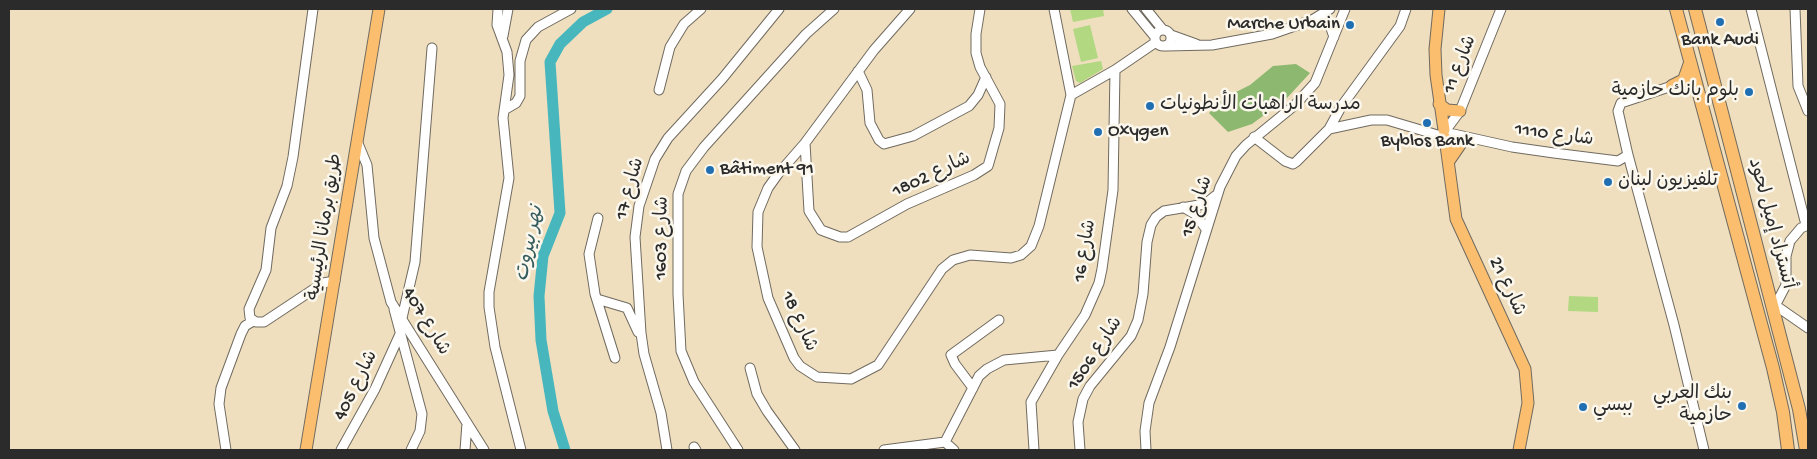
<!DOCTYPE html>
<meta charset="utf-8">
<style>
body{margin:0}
#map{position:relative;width:1817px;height:459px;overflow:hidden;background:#efdfbf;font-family:"Gochi Hand",sans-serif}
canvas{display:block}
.frame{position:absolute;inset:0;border:10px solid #2b2b2b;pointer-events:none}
</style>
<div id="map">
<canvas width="1817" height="459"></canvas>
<div class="frame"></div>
</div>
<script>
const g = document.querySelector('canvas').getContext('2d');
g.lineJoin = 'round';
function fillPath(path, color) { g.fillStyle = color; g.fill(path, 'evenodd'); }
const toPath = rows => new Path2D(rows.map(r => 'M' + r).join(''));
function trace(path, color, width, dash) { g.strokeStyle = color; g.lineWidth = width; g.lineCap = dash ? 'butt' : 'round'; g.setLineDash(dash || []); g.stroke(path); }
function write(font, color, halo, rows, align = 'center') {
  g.font = font + ' "Gochi Hand","Playpen Sans Arabic",sans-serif'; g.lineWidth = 5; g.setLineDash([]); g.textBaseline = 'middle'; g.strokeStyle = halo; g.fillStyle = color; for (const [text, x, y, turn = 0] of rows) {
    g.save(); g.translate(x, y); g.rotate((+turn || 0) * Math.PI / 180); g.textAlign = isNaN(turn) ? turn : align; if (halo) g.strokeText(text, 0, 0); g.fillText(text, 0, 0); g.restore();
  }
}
const green = toPath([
 [1070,9,1103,9,1104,16,1073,22],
 [1090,25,1098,58,1081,62,1073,29],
 [1101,61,1103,69,1080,83,1076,81,1072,66],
 [1569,296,1598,297,1598,312,1568,311]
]);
const forest = toPath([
 [1296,64,1310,73,1286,99,1252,124,1228,132,1209,113,1224,98,1250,85,1273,66]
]);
const river = toPath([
 [565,450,553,411,541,340,539,296,543,256,560,213,550,62,560,44,583,22,607,9]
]);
const minor = toPath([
 [313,9,293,157,287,186,271,228,266,270,249,309,250,318,256,322,264,322,323,283,335,281],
 [498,9,497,25,507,52,509,75,503,118,509,178,489,292,489,307,495,347,521,450],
 [910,9,874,50,805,143,778,174,768,188,758,212,757,247,768,298,794,358,800,366,817,377,851,379,878,365,942,269,953,260,970,255,1011,258,1021,255,1031,246,1039,226,1071,95,1054,9],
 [1132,9,1155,37],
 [1146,9,1163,30],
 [1751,9,1806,225],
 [1795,9,1798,86,1808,111],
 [1314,20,1323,19,1329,23,1334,37],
 '1155 38a8 8 0 1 1 16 0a8 8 0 1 1-16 0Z',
 [1171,35,1196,44],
 [503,36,508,9],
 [1166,46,1212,45,1272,34,1312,20,1330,9],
 [858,71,867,90,870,123,879,140,884,144,913,136,969,106,978,95,986,77],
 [1672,86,1621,103,1618,111,1628,155,1674,325,1704,450],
 [659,90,670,47,684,24,701,9],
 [1071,95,1115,70,1156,42],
 [504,110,516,103,520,96,520,61,526,40,538,27,571,9],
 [1329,129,1371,120,1387,120,1441,136],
 [1446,130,1460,111,1501,9],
 [1449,133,1512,147,1554,153,1618,161,1628,155],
 [1254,137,1285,161,1293,164,1296,162,1329,129,1341,107,1400,26,1406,9],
 [357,141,367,165,374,238,391,302,484,450],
 [805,143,809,211,821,230,840,237,848,237,907,204,974,175,988,166,999,128,1000,104,980,67,976,53,976,34,980,9],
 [1183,207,1195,214,1206,229],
 [598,218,589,254,595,294,615,358],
 [597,299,627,308,638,332],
 [1772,303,1808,328],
 [1775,306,1786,285,1786,256,1790,241,1801,228,1808,225],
 [394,309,422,414,420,431,411,450],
 [402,318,415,262,432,48],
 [750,368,757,394,767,411,795,450],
 [973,388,955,364,951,355,999,320],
 [945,442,979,376,987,369,1004,360,1058,355],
 [945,442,954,450],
 [694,447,696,450],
 [226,450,219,404,221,388,241,334,245,326,253,321],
 [341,450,375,389,400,334],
 [465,450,467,423],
 [667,450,661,413,644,354,641,333,635,237,639,206,655,159,668,138,722,79,779,9],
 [738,450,694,382,681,351,678,294,678,194,686,171,704,147,806,34,834,9],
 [884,450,945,442],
 [1034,450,1031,402,1058,355,1085,315,1099,283,1102,269,1113,190,1115,70],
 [1080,450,1078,422,1083,399,1090,386,1131,336,1138,320,1143,294,1147,242,1151,225,1156,217,1164,211,1205,204,1215,196],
 [1146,450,1145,431,1149,403,1170,347,1220,187,1236,156,1246,145,1295,105,1315,83,1345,9]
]);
const major = toPath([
 [1439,9,1435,49,1436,75,1444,130],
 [1439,104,1447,110,1460,111],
 [1445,138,1456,219,1525,369,1528,403,1519,450],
 [1449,161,1462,142],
 [306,450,379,9]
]);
const highway = toPath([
 [1676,9,1773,368,1783,412,1788,450],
 [1695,9,1799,409,1806,450],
 [1672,86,1684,80,1690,63]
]);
const markers = [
 [1720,22,5,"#1f6fb2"],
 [1350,25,5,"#1f6fb2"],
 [1749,92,5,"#1f6fb2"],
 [1150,106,5,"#1f6fb2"],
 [1427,123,5,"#1f6fb2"],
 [1098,132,5,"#1f6fb2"],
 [710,170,5,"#1f6fb2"],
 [1608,182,5,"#1f6fb2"],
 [1742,406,5,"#1f6fb2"],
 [1583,407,5,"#1f6fb2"]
];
const poiNames = [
 ["Marche Urbain",1340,25,"right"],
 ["Bank Audi",1720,41,"center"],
 ["بلوم بانك حازمية",1739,92,"right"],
 ["مدرسة الراهبات الأنطونيات",1160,106],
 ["Oxygen",1108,132],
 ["Byblos Bank",1427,142,"center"],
 ["Bâtiment 91",720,170],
 ["تلفيزيون لبنان",1618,182],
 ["بنك العربي",1732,395,"right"],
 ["حازمية",1732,417,"right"],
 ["ببسي",1593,407]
];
const streetNames = [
 ["شارع 11",1461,65,-68],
 ["شارع 1110",1554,136,8],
 ["شارع 1802",932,176,-25],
 ["شارع 17",631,189,-74],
 ["شارع 15",1198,207,-71],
 ["أتستراد إميل لحود",1770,224,75],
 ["طريق برمانا الرئيسية",326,227,-81],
 ["شارع 1603",663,238,-89],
 ["شارع 16",1086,251,-80],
 ["شارع 21",1506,287,65],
 ["شارع 407",425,322,59],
 ["شارع 18",798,322,66],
 ["شارع 1506",1096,354,-56],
 ["شارع 405",357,386,-63]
];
const waterNames = [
 ["نهر بيروت",531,244,-78]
];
fillPath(green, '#b2d882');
fillPath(forest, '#8db870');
trace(river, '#47b7bd', 11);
trace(minor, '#706a5f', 11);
trace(major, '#706a5f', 13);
trace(highway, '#706a5f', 14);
trace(minor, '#fff', 9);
trace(major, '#fabe6e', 11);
trace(highway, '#fabe6e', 12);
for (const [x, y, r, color] of markers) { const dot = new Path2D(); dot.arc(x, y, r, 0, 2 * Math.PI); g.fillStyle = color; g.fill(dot); trace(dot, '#fbf7ec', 2); }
write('19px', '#2b2b2b', '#fbf7ec', poiNames, 'left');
write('19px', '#2b2b2b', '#fbf7ec', streetNames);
write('italic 20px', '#355c5e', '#fbf7ec', waterNames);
</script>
